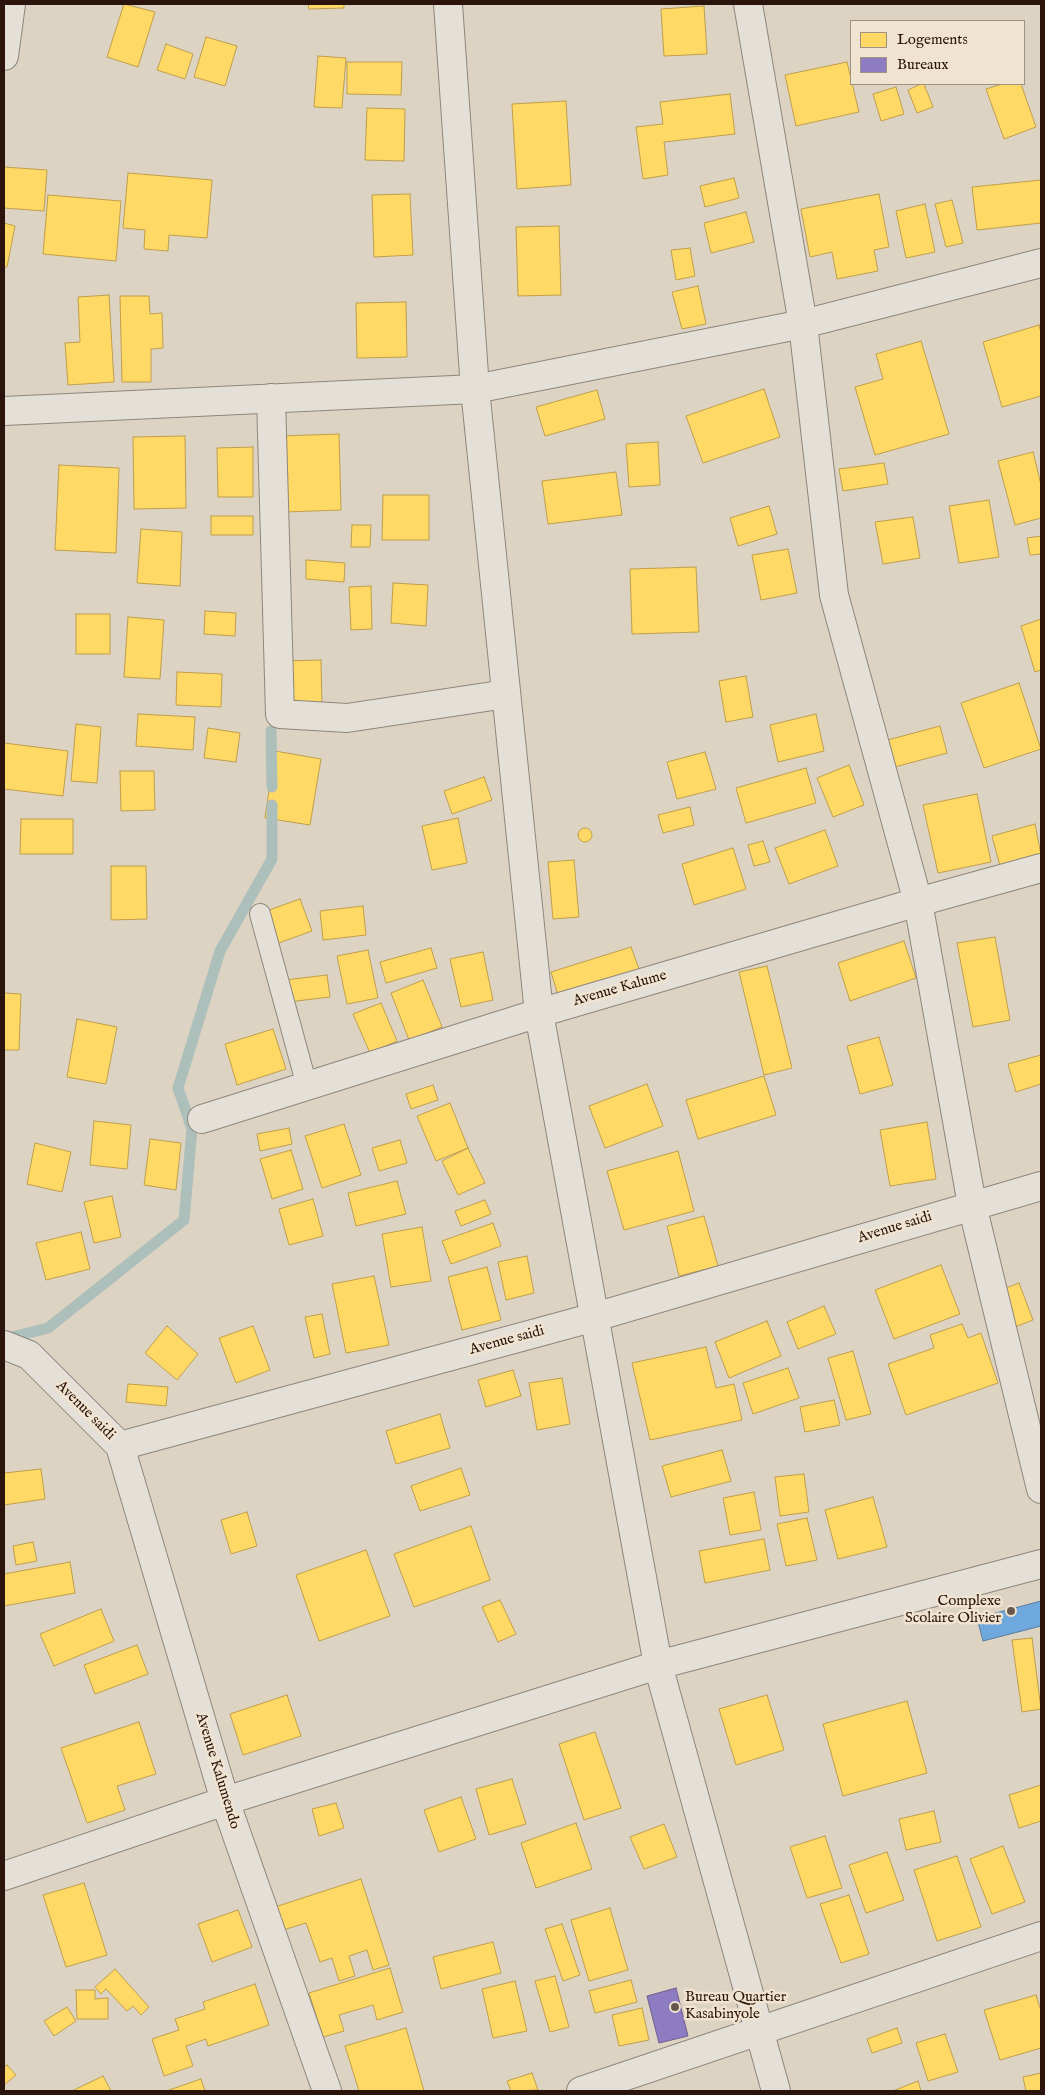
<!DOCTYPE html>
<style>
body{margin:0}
#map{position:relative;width:1045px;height:2095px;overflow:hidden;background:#ddd3c3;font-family:"IM FELL English",serif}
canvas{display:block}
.frame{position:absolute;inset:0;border:5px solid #2a140b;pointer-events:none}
.legend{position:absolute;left:850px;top:20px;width:175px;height:65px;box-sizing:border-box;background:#f0e4d1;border:1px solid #a19182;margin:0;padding:6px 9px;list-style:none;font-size:15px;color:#2a140b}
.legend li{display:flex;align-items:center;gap:10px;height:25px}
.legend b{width:25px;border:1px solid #a19182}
</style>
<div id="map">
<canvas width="1045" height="2095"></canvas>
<div class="frame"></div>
<ul class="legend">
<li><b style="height:14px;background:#ffd966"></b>Logements</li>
<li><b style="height:14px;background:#8e7cc3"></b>Bureaux</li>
</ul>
</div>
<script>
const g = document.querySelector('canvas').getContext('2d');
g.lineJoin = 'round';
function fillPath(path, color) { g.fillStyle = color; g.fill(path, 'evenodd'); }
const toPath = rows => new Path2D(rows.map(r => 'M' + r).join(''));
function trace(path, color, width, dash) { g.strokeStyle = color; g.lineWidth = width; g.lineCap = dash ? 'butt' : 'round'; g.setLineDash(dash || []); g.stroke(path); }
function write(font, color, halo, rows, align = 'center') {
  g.font = font + ' "IM FELL English",serif'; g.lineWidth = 5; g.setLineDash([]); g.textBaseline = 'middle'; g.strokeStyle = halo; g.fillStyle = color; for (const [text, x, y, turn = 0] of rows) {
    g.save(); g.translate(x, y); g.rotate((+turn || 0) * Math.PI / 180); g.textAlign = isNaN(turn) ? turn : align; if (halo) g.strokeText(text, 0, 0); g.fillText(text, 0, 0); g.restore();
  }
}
const homes = toPath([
 [124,4,155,12,138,67,107,57,124,4],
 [308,4,344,4,344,8,309,9,308,4],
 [704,6,707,54,664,56,661,9,704,6],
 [206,37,237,46,225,86,194,77,206,37],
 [166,44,193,54,185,79,157,70,166,44],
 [318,56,346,58,342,108,314,107,318,56],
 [347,62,402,62,401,95,347,94,347,62],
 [847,62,859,112,796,126,785,75,847,62],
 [921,84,924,84,933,107,917,113,908,90,921,84],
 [1002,84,1021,84,1036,127,1004,139,986,89,1002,84],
 [896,87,904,114,881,121,873,94,896,87],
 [730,94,735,134,664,142,668,175,643,179,636,127,663,124,660,102,730,94],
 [566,101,571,185,517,189,512,104,566,101],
 [367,108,405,109,404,161,365,160,367,108],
 [4,167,47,170,44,211,4,208,4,167],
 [128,173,212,180,207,238,169,235,168,251,144,249,145,230,123,228,128,173],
 [734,178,739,198,705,207,700,186,734,178],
 [1041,180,1041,223,977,230,972,187,1041,180],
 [410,194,413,255,374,257,372,195,410,194],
 [879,194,889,247,874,250,878,271,837,279,832,252,810,257,801,209,879,194],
 [48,195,121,201,116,261,43,254,48,195],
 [952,200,963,243,946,247,935,204,952,200],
 [925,204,935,252,906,258,896,211,925,204],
 [746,212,754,242,711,253,704,223,746,212],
 [4,223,15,226,7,267,4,267,4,223],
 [559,226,561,295,518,296,516,227,559,226],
 [690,248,695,276,676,280,671,250,690,248],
 [698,286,706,324,682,329,672,292,698,286],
 [109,295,114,382,68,385,65,343,80,342,78,297,109,295],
 [120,296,149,296,150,314,162,313,163,348,151,349,151,382,122,382,120,296],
 [406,302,407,357,357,358,356,303,406,302],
 [1039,325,1041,333,1041,396,1002,407,983,342,1039,325],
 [921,341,949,434,875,455,855,387,883,379,876,354,921,341],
 [764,389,780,437,703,463,686,416,764,389],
 [597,390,605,419,545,436,536,407,597,390],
 [339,434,341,510,285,512,282,436,339,434],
 [185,436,186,508,134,509,133,437,185,436],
 [658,442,660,485,629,487,626,444,658,442],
 [253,447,253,497,218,497,217,448,253,447],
 [1033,452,1041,485,1041,518,1015,525,998,461,1033,452],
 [884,463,888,484,843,491,839,469,884,463],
 [59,465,119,468,116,553,55,550,59,465],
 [616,472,622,515,548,524,542,481,616,472],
 [383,495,429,495,429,540,382,540,383,495],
 [989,500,999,557,959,563,949,506,989,500],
 [769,506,777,534,738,546,730,518,769,506],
 [211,516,253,516,253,535,211,535,211,516],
 [913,517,920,558,883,564,875,522,913,517],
 [352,525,371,525,370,547,351,547,352,525],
 [141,529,182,532,180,586,137,583,141,529],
 [1041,536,1041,554,1030,555,1027,538,1041,536],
 [788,549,797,593,761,600,752,555,788,549],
 [306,560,345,563,344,582,306,579,306,560],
 [696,567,699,632,632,634,630,569,696,567],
 [393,583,428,585,426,626,391,623,393,583],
 [371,586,372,629,351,630,349,587,371,586],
 [205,611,236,613,235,636,204,634,205,611],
 [76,614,110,614,110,654,76,654,76,614],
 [128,617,164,620,160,679,124,677,128,617],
 [1041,619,1041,670,1035,672,1021,626,1041,619],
 [321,660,322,707,286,708,284,661,321,660],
 [177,672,222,674,221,707,176,705,177,672],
 [746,676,753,717,726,722,719,681,746,676],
 [1019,683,1041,749,984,768,961,703,1019,683],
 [138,714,195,717,193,750,136,746,138,714],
 [816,714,824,751,778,762,770,725,816,714],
 [76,724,101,727,97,783,71,781,76,724],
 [940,726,947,753,891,768,884,741,940,726],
 [208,728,240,733,236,762,204,758,208,728],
 [4,743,68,751,63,796,4,789,4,743],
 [275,751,321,759,310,825,265,818,275,751],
 [705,752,716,789,677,799,667,762,705,752],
 [849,765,864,805,833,817,817,778,849,765],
 [806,768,816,803,746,823,736,788,806,768],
 [120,771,154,771,155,810,121,811,120,771],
 [484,777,492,800,452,814,444,791,484,777],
 [977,794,991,862,938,873,923,805,977,794],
 [690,807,694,825,663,833,658,815,690,807],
 [458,818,467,863,432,870,422,826,458,818],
 [21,819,73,819,73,854,20,854,21,819],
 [1035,824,1041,855,1000,866,992,836,1035,824],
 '578 835a7 7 0 1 1 14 0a7 7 0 1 1-14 0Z',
 [825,830,838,866,789,884,775,848,825,830],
 [763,841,770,862,754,866,748,845,763,841],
 [733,848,746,889,694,905,682,864,733,848],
 [574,860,579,917,553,919,548,862,574,860],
 [111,866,146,866,147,919,111,920,111,866],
 [300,899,312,931,273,945,261,913,300,899],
 [363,906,366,935,323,940,320,911,363,906],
 [995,937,1010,1020,973,1027,957,943,995,937],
 [904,941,916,978,850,1001,838,963,904,941],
 [631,947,639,969,558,995,551,972,631,947],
 [431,948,437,968,386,983,380,962,431,948],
 [368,950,378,998,347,1004,337,956,368,950],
 [483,952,493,1000,461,1007,450,959,483,952],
 [767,966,792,1068,764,1075,739,972,767,966],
 [327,975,330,997,288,1002,285,980,327,975],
 [423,980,442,1027,409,1040,391,993,423,980],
 [4,993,21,994,19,1050,4,1050,4,993],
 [381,1003,397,1041,370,1053,353,1014,381,1003],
 [77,1019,117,1027,106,1084,67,1077,77,1019],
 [273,1029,286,1069,237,1085,225,1044,273,1029],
 [879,1037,893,1085,860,1094,847,1046,879,1037],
 [1041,1055,1041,1084,1016,1092,1008,1064,1041,1055],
 [764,1076,776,1115,698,1139,686,1100,764,1076],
 [647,1084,663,1126,605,1148,589,1106,647,1084],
 [433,1085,438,1100,411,1109,406,1094,433,1085],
 [450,1103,468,1148,436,1161,417,1116,450,1103],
 [94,1121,131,1125,127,1169,90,1165,94,1121],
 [927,1122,936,1179,890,1186,880,1130,927,1122],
 [344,1124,361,1175,322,1188,305,1136,344,1124],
 [289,1128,292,1144,260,1151,257,1134,289,1128],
 [150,1139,181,1143,176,1190,144,1185,150,1139],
 [400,1140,407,1163,379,1171,372,1148,400,1140],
 [35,1143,71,1152,62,1192,27,1184,35,1143],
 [468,1148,485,1183,458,1195,442,1161,468,1148],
 [291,1150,303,1189,272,1199,260,1159,291,1150],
 [678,1151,694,1211,624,1230,607,1171,678,1151],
 [397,1181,406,1214,356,1226,348,1193,397,1181],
 [112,1196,121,1237,94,1243,84,1202,112,1196],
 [313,1199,323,1236,289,1245,279,1209,313,1199],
 [485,1200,491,1214,461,1226,455,1211,485,1200],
 [704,1216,718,1266,679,1276,667,1226,704,1216],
 [493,1223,501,1246,451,1264,442,1241,493,1223],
 [422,1227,431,1281,391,1287,382,1234,422,1227],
 [81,1232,90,1269,46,1280,36,1243,81,1232],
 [527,1256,534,1293,506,1300,498,1262,527,1256],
 [941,1265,960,1314,894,1339,875,1290,941,1265],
 [487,1267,501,1320,462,1330,448,1277,487,1267],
 [374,1276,389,1345,346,1353,332,1284,374,1276],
 [1019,1283,1033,1320,1015,1327,1001,1290,1019,1283],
 [824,1306,836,1334,798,1349,787,1322,824,1306],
 [322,1314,330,1354,314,1358,305,1317,322,1314],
 [767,1321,781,1356,729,1378,715,1342,767,1321],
 [962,1324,968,1338,981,1333,998,1383,906,1415,888,1364,934,1348,930,1335,962,1324],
 [167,1326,198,1354,177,1380,145,1353,167,1326],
 [253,1326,270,1370,236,1383,219,1338,253,1326],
 [706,1347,716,1388,734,1384,742,1420,650,1440,632,1363,706,1347],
 [853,1351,871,1414,846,1420,828,1358,853,1351],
 [788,1368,799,1398,753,1414,743,1383,788,1368],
 [513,1370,521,1396,486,1407,478,1380,513,1370],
 [562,1378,570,1424,537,1430,529,1383,562,1378],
 [128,1384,168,1387,166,1406,126,1402,128,1384],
 [834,1400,840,1425,805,1432,800,1407,834,1400],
 [440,1414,450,1448,396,1464,386,1431,440,1414],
 [722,1450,731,1481,671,1497,662,1466,722,1450],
 [461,1468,470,1495,420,1511,411,1486,461,1468],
 [41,1469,45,1499,4,1505,4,1473,41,1469],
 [804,1474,809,1512,780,1516,775,1477,804,1474],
 [754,1492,761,1530,730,1535,723,1498,754,1492],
 [873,1497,887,1547,838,1559,825,1510,873,1497],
 [247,1512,257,1546,231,1554,221,1520,247,1512],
 [807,1518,817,1560,786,1566,777,1524,807,1518],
 [471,1526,490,1580,414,1607,394,1554,471,1526],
 [764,1539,770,1570,705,1583,699,1551,764,1539],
 [33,1542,37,1561,16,1565,13,1546,33,1542],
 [366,1550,390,1616,319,1641,296,1575,366,1550],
 [70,1562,75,1593,4,1606,4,1574,70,1562],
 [500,1600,516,1634,498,1642,482,1607,500,1600],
 [101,1609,114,1641,54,1666,40,1634,101,1609],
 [1032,1638,1041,1709,1022,1712,1012,1640,1032,1638],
 [137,1645,148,1674,95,1694,84,1665,137,1645],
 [287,1695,301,1736,243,1755,230,1714,287,1695],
 [767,1695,784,1750,736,1765,719,1709,767,1695],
 [907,1701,927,1773,843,1796,823,1724,907,1701],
 [139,1722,156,1774,117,1786,125,1810,87,1823,61,1748,139,1722],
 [595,1732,621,1808,584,1820,559,1744,595,1732],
 [512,1779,526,1824,489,1835,476,1789,512,1779],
 [1041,1785,1041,1821,1019,1828,1009,1795,1041,1785],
 [461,1797,476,1839,439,1852,424,1810,461,1797],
 [336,1803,344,1828,319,1836,312,1809,336,1803],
 [934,1811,941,1842,906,1850,899,1819,934,1811],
 [576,1823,592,1869,536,1888,521,1843,576,1823],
 [664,1824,677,1857,644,1869,630,1837,664,1824],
 [825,1836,842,1888,807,1898,790,1847,825,1836],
 [1003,1846,1025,1902,992,1914,970,1859,1003,1846],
 [887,1852,904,1900,866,1913,849,1865,887,1852],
 [957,1856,981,1927,937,1941,914,1870,957,1856],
 [361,1879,389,1965,373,1970,367,1950,349,1956,355,1976,339,1981,332,1958,320,1962,306,1923,283,1930,275,1907,361,1879],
 [84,1883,107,1955,66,1967,43,1895,84,1883],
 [849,1895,869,1954,841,1963,820,1904,849,1895],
 [610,1908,628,1970,589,1981,571,1920,610,1908],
 [238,1910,252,1947,212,1962,198,1924,238,1910],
 [562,1924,580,1975,563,1981,545,1929,562,1924],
 [493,1942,501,1973,441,1989,433,1957,493,1942],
 [390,1968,403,2012,377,2020,373,2005,339,2015,344,2031,323,2037,309,1993,390,1968],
 [115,1969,149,2007,141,2015,133,2006,127,2011,106,1989,101,1994,95,1987,115,1969],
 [555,1976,569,2027,550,2032,535,1981,555,1976],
 [631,1980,637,2002,595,2013,589,1991,631,1980],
 [515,1981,527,2031,493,2038,482,1989,515,1981],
 [255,1984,269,2025,208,2046,206,2039,186,2046,193,2066,164,2076,152,2039,179,2030,175,2019,205,2009,203,2002,255,1984],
 [76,1990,95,1990,95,1999,108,1998,108,2019,77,2019,76,1990],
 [1036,1995,1041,2011,1041,2048,1000,2060,984,2010,1036,1995],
 [67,2007,76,2021,54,2036,44,2021,67,2007],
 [642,2008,649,2040,619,2046,612,2015,642,2008],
 [406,2028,424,2091,359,2091,345,2046,406,2028],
 [897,2028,902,2043,872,2053,867,2039,897,2028],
 [945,2034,958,2072,928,2081,916,2043,945,2034],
 [7,2065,16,2075,4,2085,4,2068,7,2065],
 [532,2073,538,2090,511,2091,507,2081,532,2073],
 [1041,2073,1041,2091,1026,2091,1023,2077,1041,2073],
 [103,2076,111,2091,72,2091,103,2076],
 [201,2079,205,2091,170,2091,169,2090,201,2079],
 [918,2081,921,2091,893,2091,918,2081]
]);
const offices = toPath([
 [676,1988,688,2036,659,2043,647,1996,676,1988]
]);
const schools = toPath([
 [1041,1601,1041,1626,983,1641,977,1618,1041,1601]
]);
const stream = toPath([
 [271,731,272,787],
 [4,1339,48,1328,184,1220,192,1129,178,1088,220,951,272,859,272,805]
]);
const service = toPath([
 [260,914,307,1086]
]);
const minor = toPath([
 [448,4,475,389,539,1013,658,1665,776,2091],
 [748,4,803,324,834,595,918,902,972,1205,1041,1489],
 [4,56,11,4],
 [271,398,280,714,347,718,506,694],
 [4,411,475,389,803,324,1041,263],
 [202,1119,539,1013,918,902,1041,868],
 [4,1345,29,1355,120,1446,595,1317,1041,1186],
 [120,1446,225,1801,327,2091],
 [4,1876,225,1801,658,1665,1041,1564],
 [581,2091,1041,1936]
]);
const markers = [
 [1011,1611,5,"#69574b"],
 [675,2007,5,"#69574b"]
];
const streetNames = [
 ["Avenue Kalume",620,989,-16],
 ["Avenue saidi",895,1228,-17],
 ["Avenue saidi",507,1341,-15],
 ["Avenue saidi",85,1411,45],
 ["Avenue Kalumendo",217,1771,73]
];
const poiNames = [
 ["Complexe",1001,1602],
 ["Scolaire Olivier",1001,1619],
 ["Bureau Quartier",685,1998,"left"],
 ["Kasabinyole",685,2015,"left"]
];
fillPath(homes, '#ffd966');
trace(homes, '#bf9e4b', 1);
fillPath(offices, '#8e7cc3');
trace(offices, '#705d8c', 1);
fillPath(schools, '#6fa8dc');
trace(schools, '#5a7c9d', 1);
trace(stream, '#adbfba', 11);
trace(service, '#8e867c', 22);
trace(minor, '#8e867c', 30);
trace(service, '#e5e0d7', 20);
trace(minor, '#e5e0d7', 28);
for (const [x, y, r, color] of markers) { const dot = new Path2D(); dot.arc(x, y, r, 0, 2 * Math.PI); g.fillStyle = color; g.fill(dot); trace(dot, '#f0e4d1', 2); }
write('15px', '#2a140b', '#f0e4d1', streetNames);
write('15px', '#2a140b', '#f0e4d1', poiNames, 'right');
</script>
